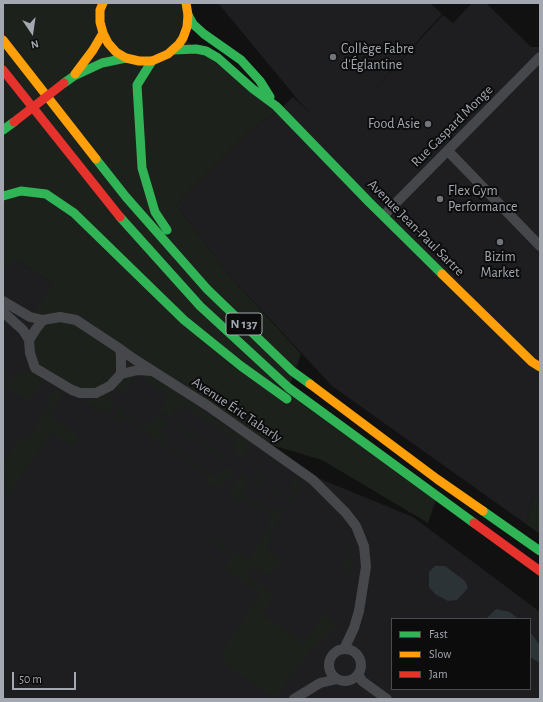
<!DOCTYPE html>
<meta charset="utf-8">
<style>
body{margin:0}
#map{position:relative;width:543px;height:702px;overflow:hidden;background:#111112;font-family:"Alegreya Sans",sans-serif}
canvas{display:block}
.frame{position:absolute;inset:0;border:4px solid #a4a9b1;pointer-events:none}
.legend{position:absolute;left:391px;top:618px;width:140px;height:72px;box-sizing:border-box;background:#0c0c0d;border:1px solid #494b4f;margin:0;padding:5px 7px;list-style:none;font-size:12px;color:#a4a9b1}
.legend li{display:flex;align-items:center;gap:8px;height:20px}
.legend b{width:20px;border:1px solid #494b4f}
.north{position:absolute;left:12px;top:12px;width:40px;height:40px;-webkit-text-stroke:3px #0c0c0d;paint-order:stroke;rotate:167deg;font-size:11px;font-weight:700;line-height:16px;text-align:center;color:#a4a9b1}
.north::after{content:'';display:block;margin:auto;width:14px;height:18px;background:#a4a9b1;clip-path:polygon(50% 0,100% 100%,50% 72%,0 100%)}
.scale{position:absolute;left:12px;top:672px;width:64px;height:18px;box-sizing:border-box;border:2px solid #a4a9b1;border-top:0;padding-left:5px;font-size:12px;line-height:14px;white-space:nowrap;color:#a4a9b1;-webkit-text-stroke:3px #0c0c0d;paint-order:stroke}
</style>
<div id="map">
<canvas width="543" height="702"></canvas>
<div class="frame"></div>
<ul class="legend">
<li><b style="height:5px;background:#30b455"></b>Fast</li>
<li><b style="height:5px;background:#ff9f0a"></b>Slow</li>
<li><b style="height:5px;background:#e5322d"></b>Jam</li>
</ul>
<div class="north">N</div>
<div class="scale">50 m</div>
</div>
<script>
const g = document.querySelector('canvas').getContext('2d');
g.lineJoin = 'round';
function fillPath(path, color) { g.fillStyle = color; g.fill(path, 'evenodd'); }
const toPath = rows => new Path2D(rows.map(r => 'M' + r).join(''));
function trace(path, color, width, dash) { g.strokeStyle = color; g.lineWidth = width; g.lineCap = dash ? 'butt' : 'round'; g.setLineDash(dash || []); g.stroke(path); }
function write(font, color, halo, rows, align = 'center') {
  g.font = font + ' "Alegreya Sans",sans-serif'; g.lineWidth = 4; g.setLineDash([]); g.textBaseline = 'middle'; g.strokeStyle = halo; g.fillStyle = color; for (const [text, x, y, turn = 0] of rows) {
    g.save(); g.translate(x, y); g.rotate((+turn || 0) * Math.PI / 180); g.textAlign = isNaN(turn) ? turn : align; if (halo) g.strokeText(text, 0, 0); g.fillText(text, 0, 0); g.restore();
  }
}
const built = toPath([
 [218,3,430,3,442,14,370,94,443,15,453,23,472,3,486,3,531,47,540,47,540,500,533,497,526,524,332,386,227,273,176,205,253,128,279,110,293,97,311,114,299,101],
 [16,260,53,284,301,471,413,517,540,612,540,699,3,699,3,264],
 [392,619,530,619,530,689,392,689]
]);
const green = toPath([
 [3,3,186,3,183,38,279,110,253,128,176,205,227,273,301,354,289,388,437,497,428,523,322,460,258,441,154,371,138,370,110,386,80,393,35,368,29,340,43,321,30,317,53,284,16,260,3,269],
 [30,371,41,379,42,381,41,385,29,402,6,386,18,373],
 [148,374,247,441,247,449,240,460,233,454,237,449,232,445,236,439,183,405,179,411,175,408,171,415,174,418,173,418,160,410,158,406,162,408,166,402,164,400,167,394,140,375,135,375,123,393,115,388,108,398,115,403,107,414,86,401,87,399,121,376],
 [57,390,62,397,49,415,79,436,78,441,73,447,50,432,7,497,6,478,3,471,3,464,21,437,26,441,51,404,46,400,53,391],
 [122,407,124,407,121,413,144,429,148,422,151,424,156,418,152,415,155,414,169,425,168,426,165,424,160,431,164,433,160,439,216,477,225,466,234,472,221,486,215,486,205,481,209,475,122,416,118,422,115,417],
 [181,421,183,421,180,426,221,453,225,449,226,452,220,461,217,460,220,456,179,428,175,433,175,430],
 [260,474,263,474,259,480,275,491,279,485,280,487,273,497,271,497,274,492,258,481,256,485,254,483],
 [240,475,248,482,241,493,272,513,275,508,280,511,296,489,291,484,296,476,299,479,296,482,301,487,268,534,272,537,265,549,281,560,270,576,253,565,246,576,275,595,262,615,304,644,324,614,337,625,312,648,275,697,227,665,222,658,222,652,261,594,225,568,233,555,208,538,209,535,248,561,271,526,267,522,271,516,240,496,236,501,231,496,231,491],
 [533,497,540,500,540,534,526,524],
 [347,545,352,564,351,573,341,566,348,555,344,551]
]);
const water = toPath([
 [435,566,445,566,465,581,468,588,457,600,448,601,435,594,429,587,429,572],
 [496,609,510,612,518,619,486,619],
 [530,632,540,645,540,663,530,657]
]);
const street = toPath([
 [448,151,540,246],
 [384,215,540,57],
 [3,301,30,317,43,320],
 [3,312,23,330,29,340],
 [120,349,121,356,121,374,110,386,96,393,80,393,72,390,35,368,30,353,29,340,36,329,43,320,60,317,76,320,120,349,134,359,208,406,313,480,346,513,356,526,364,546,366,567,359,611,354,628,344,649],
 [121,374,138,370,152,371],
 '329 665a16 16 0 1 1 32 0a16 16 0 1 1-32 0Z',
 [358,674,362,681,387,699],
 [294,699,320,683,337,679]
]);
const fast = toPath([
 [188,15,193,24,204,34,241,60,260,81,270,97],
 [174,50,196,49,206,51,218,58,253,89,276,106,369,202,442,274],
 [152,61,137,85,142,168,155,212,167,230],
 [64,83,74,76,102,63,126,58],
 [3,130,14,122],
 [96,159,126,197,207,289,292,371,310,384],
 [3,196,21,191,46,194,74,213,184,320,241,366,287,399],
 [120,217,200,306,289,388,474,523],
 [483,511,540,551]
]);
const slow = toPath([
 [103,3,100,10,100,22,103,33,108,43,116,52,126,58,139,61,152,61,168,54,179,44,183,38,187,27,188,15,186,3],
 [3,40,96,159],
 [75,74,93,50,103,33],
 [442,274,532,362,540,367],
 [310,384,437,479,483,511]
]);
const jam = toPath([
 [3,70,120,217],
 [474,523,540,571]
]);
const jamBridge = toPath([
 [14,122,64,83]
]);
const markers = [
 [333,57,4,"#717479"],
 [428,124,4,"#717479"],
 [440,199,4,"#717479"],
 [500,242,4,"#717479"]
];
const shields = [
 [244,324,36]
];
const shieldNames = [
 ["N 137",244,324]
];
const poiNames = [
 ["Collège Fabre",341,49],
 ["d'Églantine",341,65],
 ["Food Asie",420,124,"right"],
 ["Flex Gym",448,191],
 ["Performance",448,207],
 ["Bizim",500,257,"center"],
 ["Market",500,273,"center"]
];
const streetNames = [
 ["Rue Gaspard Monge",452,126,-45],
 ["Avenue Jean-Paul Sartre",416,228,45],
 ["Avenue Éric Tabarly",237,410,34]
];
fillPath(built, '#1e1e20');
fillPath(green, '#1c211c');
fillPath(water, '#2b3337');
trace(street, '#46474a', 10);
trace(fast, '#30b455', 9);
trace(slow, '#ff9f0a', 9);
trace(jam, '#e5322d', 9);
trace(jamBridge, '#e5322d', 9);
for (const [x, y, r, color] of markers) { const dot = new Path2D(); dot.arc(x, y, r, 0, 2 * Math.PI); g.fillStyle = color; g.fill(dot); trace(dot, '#0c0c0d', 1.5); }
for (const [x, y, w] of shields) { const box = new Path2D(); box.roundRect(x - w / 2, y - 11, w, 22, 3); g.fillStyle = '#0c0c0d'; g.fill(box); trace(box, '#a4a9b1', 1); }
write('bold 13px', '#a4a9b1', null, shieldNames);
write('14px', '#a4a9b1', '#0c0c0d', poiNames, 'left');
write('14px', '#a4a9b1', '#0c0c0d', streetNames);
</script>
